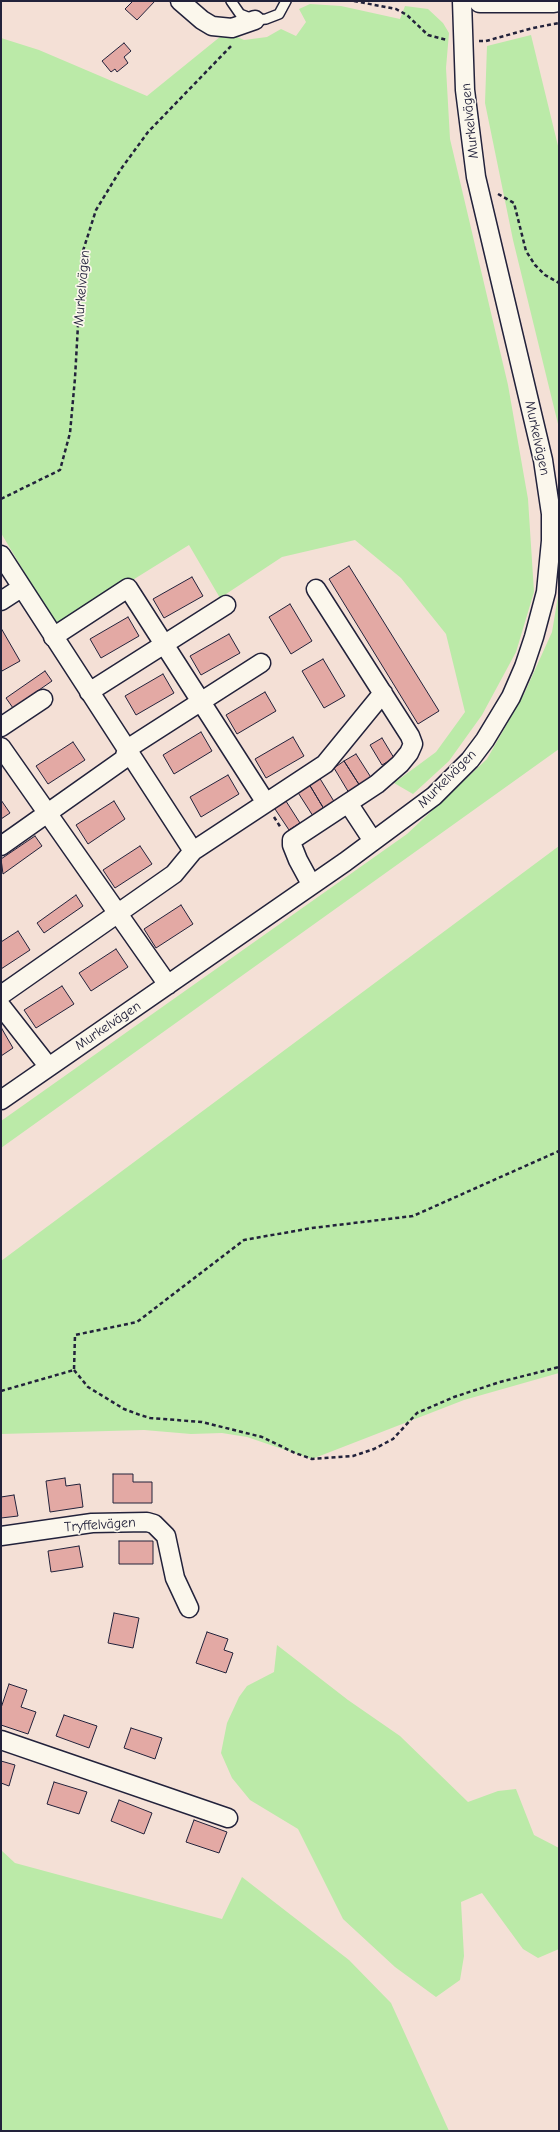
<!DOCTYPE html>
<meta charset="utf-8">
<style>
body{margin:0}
#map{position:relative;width:560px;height:2132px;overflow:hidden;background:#f4e0d6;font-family:"Comic Neue",sans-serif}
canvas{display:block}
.frame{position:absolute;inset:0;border:2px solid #22223b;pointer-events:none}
</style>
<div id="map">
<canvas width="560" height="2132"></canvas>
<div class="frame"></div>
</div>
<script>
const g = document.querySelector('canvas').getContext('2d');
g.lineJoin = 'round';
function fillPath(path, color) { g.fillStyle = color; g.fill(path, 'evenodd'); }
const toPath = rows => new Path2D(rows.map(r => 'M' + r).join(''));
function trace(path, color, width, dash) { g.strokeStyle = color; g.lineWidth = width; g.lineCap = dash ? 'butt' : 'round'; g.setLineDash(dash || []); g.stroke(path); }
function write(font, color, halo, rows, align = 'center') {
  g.font = font + ' "Comic Neue",sans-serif'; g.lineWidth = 3.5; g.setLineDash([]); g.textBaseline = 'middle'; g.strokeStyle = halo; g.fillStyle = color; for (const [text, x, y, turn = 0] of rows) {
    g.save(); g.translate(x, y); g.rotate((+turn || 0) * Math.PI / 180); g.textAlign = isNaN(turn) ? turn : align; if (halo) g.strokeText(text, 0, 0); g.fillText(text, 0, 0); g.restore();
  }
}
const green = toPath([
 [310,4,341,6,400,19,405,6,428,9,443,23,449,33,446,68,450,139,508,385,528,499,534,592,516,652,482,715,449,761,413,794,394,783,436,752,465,712,446,634,401,578,355,540,282,557,220,598,189,545,57,627,1,533,1,38,39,50,147,96,226,32,244,40,267,37,281,29,296,36,306,22,299,9],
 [531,35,559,150,559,436,558,424,513,240,485,103,487,46],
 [559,590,559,749,1,1148,1,1121,407,834,487,759,524,694,552,632],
 [559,846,559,1373,464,1400,312,1459,247,1437,222,1433,191,1434,144,1430,1,1434,1,1261],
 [277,1645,348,1700,400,1736,468,1802,498,1791,516,1789,534,1835,559,1848,559,1949,538,1958,523,1949,482,1893,461,1902,464,1956,460,1980,436,1997,395,1967,343,1919,298,1829,250,1800,232,1778,221,1753,227,1723,239,1697,247,1686,274,1672],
 [1,1850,15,1863,222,1919,242,1877,349,1960,391,2003,449,2131,1,2131]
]);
const building = toPath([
 [133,1,155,1,137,20,125,9,133,1],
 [124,43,131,51,124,57,128,63,117,72,115,69,111,72,102,61,124,43],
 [349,566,439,711,418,724,329,579,349,566],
 [192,577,203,596,164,618,153,599,192,577],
 [290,604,312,641,291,654,269,617,290,604],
 [128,617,139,636,101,658,90,639,128,617],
 [1,628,20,661,2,671,1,669,1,628],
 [229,634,240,653,201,675,190,656,229,634],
 [323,659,345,696,324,708,302,671,323,659],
 [45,671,52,681,13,708,6,698,45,671],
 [163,674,174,693,136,715,125,696,163,674],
 [265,692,276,711,237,734,226,715,265,692],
 [201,732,212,751,174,774,163,755,201,732],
 [293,737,304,756,266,778,255,759,293,737],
 [382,738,394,758,382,765,370,745,382,738],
 [73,742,85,760,48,784,36,766,73,742],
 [356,754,372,779,360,786,344,761,356,754],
 [344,761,360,786,349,793,334,768,344,761],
 [228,775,239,794,201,817,190,797,228,775],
 [319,777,335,803,324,809,309,784,319,777],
 [309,784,324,809,313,816,297,791,309,784],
 [284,798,300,823,289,830,273,806,284,798],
 [1,800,10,813,1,819,1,800],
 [114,801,125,819,88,844,76,825,114,801],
 [35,836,42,846,3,874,1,859,35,836],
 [140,846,152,864,115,888,103,870,140,846],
 [76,895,83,906,44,933,37,923,76,895],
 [181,905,193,924,156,948,144,929,181,905],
 [18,931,30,950,1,969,1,942,18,931],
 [116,949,128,967,91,991,79,973,116,949],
 [62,986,74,1004,36,1028,24,1010,62,986],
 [2,1029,13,1048,1,1056,1,1030,2,1029],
 [113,1474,133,1474,133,1482,152,1482,152,1503,113,1503,113,1474],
 [65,1478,66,1486,80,1484,83,1507,50,1512,46,1481,65,1478],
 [14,1495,18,1516,1,1518,1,1497,14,1495],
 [119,1541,153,1541,153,1564,119,1564,119,1541],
 [79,1546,83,1567,51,1572,48,1551,79,1546],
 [114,1613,139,1618,133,1648,108,1643,114,1613],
 [207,1632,228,1639,224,1650,233,1653,226,1673,196,1663,207,1632],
 [9,1684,27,1690,21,1707,36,1712,28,1734,1,1725,1,1708,9,1684],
 [64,1715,97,1726,89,1748,56,1736,64,1715],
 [131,1728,162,1738,155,1759,124,1748,131,1728],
 [1,1761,15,1765,9,1786,1,1783,1,1761],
 [54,1782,87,1792,79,1814,47,1804,54,1782],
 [119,1800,152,1813,144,1834,111,1821,119,1800],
 [194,1820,227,1832,219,1853,186,1842,194,1820]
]);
const path = toPath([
 [354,1,396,9,407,15,428,35,447,40],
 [479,41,486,41,533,28,559,23],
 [498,194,514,203,526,251,535,265,545,275,559,283],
 [1,499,60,470,70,433,75,378,82,254,96,210,121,169,148,132,233,44],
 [274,817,281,828],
 [74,1370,88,1387,124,1409,140,1415,150,1418,202,1422,262,1437,295,1453,312,1459,353,1456,374,1449,393,1439,417,1413,454,1397,500,1382,559,1367],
 [1,1391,74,1370,75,1335,137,1322,244,1240,312,1228,413,1216,559,1151]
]);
const service = toPath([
 [231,1,240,14,255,20,266,19,279,14,286,1]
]);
const minor = toPath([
 [180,1,202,20,212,26,232,28,255,20],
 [1,555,193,851],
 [1,601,21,588],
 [53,637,128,588,266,803],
 [89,692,226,605],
 [1,727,43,699],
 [1,747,168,985],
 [348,803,373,841],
 [1,846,124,759,127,749,261,663],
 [311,884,298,860,292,845,292,840,377,784,400,764,409,753,413,744,410,736,316,589],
 [1,995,174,874,193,851,325,764,383,693],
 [1,1006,48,1066],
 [1,1100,345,862,434,796,470,760,485,740,511,697,524,667,534,637,546,592,551,541,551,514,543,460,476,177,465,90,462,1],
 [1,1536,92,1523,147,1522,154,1524,166,1536,175,1578,189,1608],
 [1,1740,228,1818]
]);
const tertiary = toPath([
 [480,1,554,1]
]);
const streetNames = [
 ["Murkelvägen",470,121,-96],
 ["Murkelvägen",82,288,-85],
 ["Murkelvägen",537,438,78],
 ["Murkelvägen",447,779,-45],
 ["Murkelvägen",108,1026,-34],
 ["Tryffelvägen",100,1525,-4]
];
fillPath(green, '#bbeaa8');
fillPath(building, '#e3a9a4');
trace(building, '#22223b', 1);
trace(service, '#22223b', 12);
trace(minor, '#22223b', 21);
trace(tertiary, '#22223b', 25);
trace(path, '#22223b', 2.5, [4, 3]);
trace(service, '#fbf7ec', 9);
trace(minor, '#fbf7ec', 18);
trace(tertiary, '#fbf7ec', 22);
write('14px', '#22223b', '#fbf7ec', streetNames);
</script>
